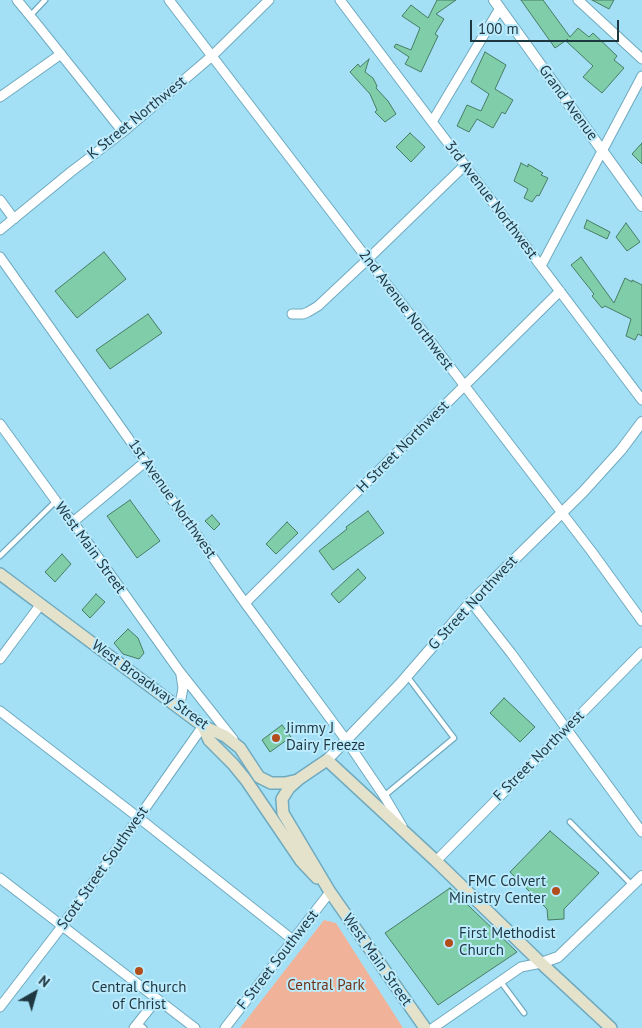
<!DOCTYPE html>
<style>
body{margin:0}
#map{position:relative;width:642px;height:1028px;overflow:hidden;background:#a3e0f6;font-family:"PT Sans",sans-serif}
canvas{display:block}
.north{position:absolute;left:10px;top:968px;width:50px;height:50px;-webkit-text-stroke:4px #bbebfd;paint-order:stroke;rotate:38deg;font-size:14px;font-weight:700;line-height:20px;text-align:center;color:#1f3740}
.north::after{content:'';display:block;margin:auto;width:18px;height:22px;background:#1f3740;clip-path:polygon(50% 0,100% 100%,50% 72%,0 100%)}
.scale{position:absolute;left:470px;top:20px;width:149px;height:22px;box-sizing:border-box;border:2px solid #1f3740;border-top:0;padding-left:6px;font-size:15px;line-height:18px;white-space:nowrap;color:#1f3740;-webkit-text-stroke:4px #bbebfd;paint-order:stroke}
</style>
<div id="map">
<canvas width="642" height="1028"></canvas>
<div class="north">N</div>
<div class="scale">100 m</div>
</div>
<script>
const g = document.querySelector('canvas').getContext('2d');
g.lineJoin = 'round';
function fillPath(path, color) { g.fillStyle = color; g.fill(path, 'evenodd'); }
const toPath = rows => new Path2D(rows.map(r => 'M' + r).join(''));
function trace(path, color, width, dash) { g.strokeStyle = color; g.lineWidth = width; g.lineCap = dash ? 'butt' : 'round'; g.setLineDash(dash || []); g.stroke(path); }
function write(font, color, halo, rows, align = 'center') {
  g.font = font + ' "PT Sans",sans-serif'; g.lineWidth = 4; g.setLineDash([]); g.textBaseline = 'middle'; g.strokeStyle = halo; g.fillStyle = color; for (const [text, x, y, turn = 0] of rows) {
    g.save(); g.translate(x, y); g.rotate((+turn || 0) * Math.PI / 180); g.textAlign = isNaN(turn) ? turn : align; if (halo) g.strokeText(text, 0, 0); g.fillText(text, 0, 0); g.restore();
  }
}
const green = toPath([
 [324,920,336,923,403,1028,240,1028]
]);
const building = toPath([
 [437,0,456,0,436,14,444,19,435,34,438,36,421,72,405,64,409,57,394,47,396,44,411,50,420,28,402,16,411,5,428,18,437,0],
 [521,0,543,0,570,37,578,28,589,37,593,33,617,56,614,60,624,68,602,93,583,77,593,66,566,41,568,39,555,48,521,0],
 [592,0,614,0,609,9,592,0],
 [485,52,506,65,495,89,513,100,505,114,502,112,493,128,477,119,469,132,457,126,467,105,481,111,489,94,471,82,485,52],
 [369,59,365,72,373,78,377,86,376,88,388,101,396,114,385,122,375,112,377,110,370,94,350,72,358,64,360,67,369,59],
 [410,133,425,147,411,162,396,147,410,133],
 [642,143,642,164,632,154,642,143],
 [521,163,528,167,528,164,543,173,541,175,548,178,539,196,537,195,532,202,524,198,528,189,514,181,521,163],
 [587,220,610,232,607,239,584,228,587,220],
 [626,223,640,242,627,251,616,237,626,223],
 [104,252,126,279,77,318,55,291,104,252],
 [581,257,614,303,625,278,632,282,632,280,642,285,642,336,638,334,635,340,626,336,631,319,605,306,602,308,592,296,594,294,571,265,581,257],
 [148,314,162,333,110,369,96,350,148,314],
 [130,500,160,541,137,558,107,516,130,500],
 [368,511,384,533,333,570,319,551,347,529,346,527,368,511],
 [212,515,220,524,214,530,205,521,212,515],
 [287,522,298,533,276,554,266,544,287,522],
 [62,554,71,564,55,582,45,572,62,554],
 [358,569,366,578,339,603,331,594,358,569],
 [96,594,105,602,90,618,82,610,96,594],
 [128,629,138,638,144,653,139,659,123,654,114,643,128,629],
 [504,698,535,727,520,742,490,713,504,698],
 [282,725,291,737,270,752,262,740,282,725],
 [550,831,599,873,564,909,564,919,548,920,547,909,510,872,550,831],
 [450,888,517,952,438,1005,385,933,450,888]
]);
const service = toPath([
 [30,16,45,0],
 [0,556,56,501],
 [384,796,454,738,407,676],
 [570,822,632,885],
 [501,982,524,1013],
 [138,1023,144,1028]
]);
const minor = toPath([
 [17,0,40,28,123,132],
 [169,0,592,552,642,621],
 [340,0,642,400],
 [578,0,642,59],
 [0,97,61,54],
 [432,122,500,8],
 [0,200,14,219],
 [0,230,72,171,123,132,212,56,269,0],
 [0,257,245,603,346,740,386,799,402,826],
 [541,266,642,76],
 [292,314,303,314,308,312,318,306,367,260,465,165],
 [0,424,56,501,73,522,180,672,233,739],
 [73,522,145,462],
 [471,602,511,653,642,832],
 [245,603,560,291],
 [0,659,41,604],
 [179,709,183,688,181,675],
 [0,711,139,818,293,940],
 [436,861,642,652],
 [0,878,195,1028],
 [0,1007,63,925,203,726],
 [134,1028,157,999],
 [225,1028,330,892],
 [433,1028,521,967,541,963]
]);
const tertiary = toPath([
 [494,0,642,206],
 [327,760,400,684,471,602,583,492,621,450,642,422],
 [541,963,558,957,642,876]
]);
const secondary = toPath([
 [0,574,203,726,225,736,240,748,259,777,271,783,285,783,298,780],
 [203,726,209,740,233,764,246,780,301,861,317,878],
 [425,1028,330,892,283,813,282,799,289,788,299,779,327,760,436,861,541,963,611,1028]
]);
const markers = [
 [276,738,5,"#b24d1c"],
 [556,891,5,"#b24d1c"],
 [449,943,5,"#b24d1c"],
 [139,971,5,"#b24d1c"]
];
const streetNames = [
 ["Grand Avenue",568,103,54],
 ["K Street Northwest",137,118,-39],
 ["3rd Avenue Northwest",491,200,53],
 ["2nd Avenue Northwest",406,310,53],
 ["H Street Northwest",403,447,-45],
 ["1st Avenue Northwest",172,499,55],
 ["West Main Street",90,548,54],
 ["G Street Northwest",473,603,-47],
 ["West Broadway Street",150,685,36],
 ["F Street Northwest",539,756,-45],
 ["Scott Street Southwest",103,868,-55],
 ["F Street Southwest",278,960,-52],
 ["West Main Street",377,960,55]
];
const poiNames = [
 ["Jimmy J",286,729],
 ["Dairy Freeze",286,746],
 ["FMC Colvert",546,882,"right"],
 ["Ministry Center",546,899,"right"],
 ["First Methodist",459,934],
 ["Church",459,951],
 ["Central Church",139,988,"center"],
 ["of Christ",139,1005,"center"]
];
const parkNames = [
 ["Central Park",326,986]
];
fillPath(green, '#f0b39a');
fillPath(building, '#7fcda9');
trace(building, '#487c64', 1);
trace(service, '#6faabf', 7);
trace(minor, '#6faabf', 11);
trace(tertiary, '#6faabf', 12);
trace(secondary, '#6faabf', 14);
trace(service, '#fff', 4.5);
trace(minor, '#fff', 9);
trace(tertiary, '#fff', 10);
trace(secondary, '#e5e2cb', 11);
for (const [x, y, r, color] of markers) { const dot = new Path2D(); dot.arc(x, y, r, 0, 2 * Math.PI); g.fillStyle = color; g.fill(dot); trace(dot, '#bbebfd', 2); }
write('15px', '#1f3740', '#bbebfd', streetNames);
write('15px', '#1f3740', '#bbebfd', poiNames, 'left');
write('15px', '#723114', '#bbebfd', parkNames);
</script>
